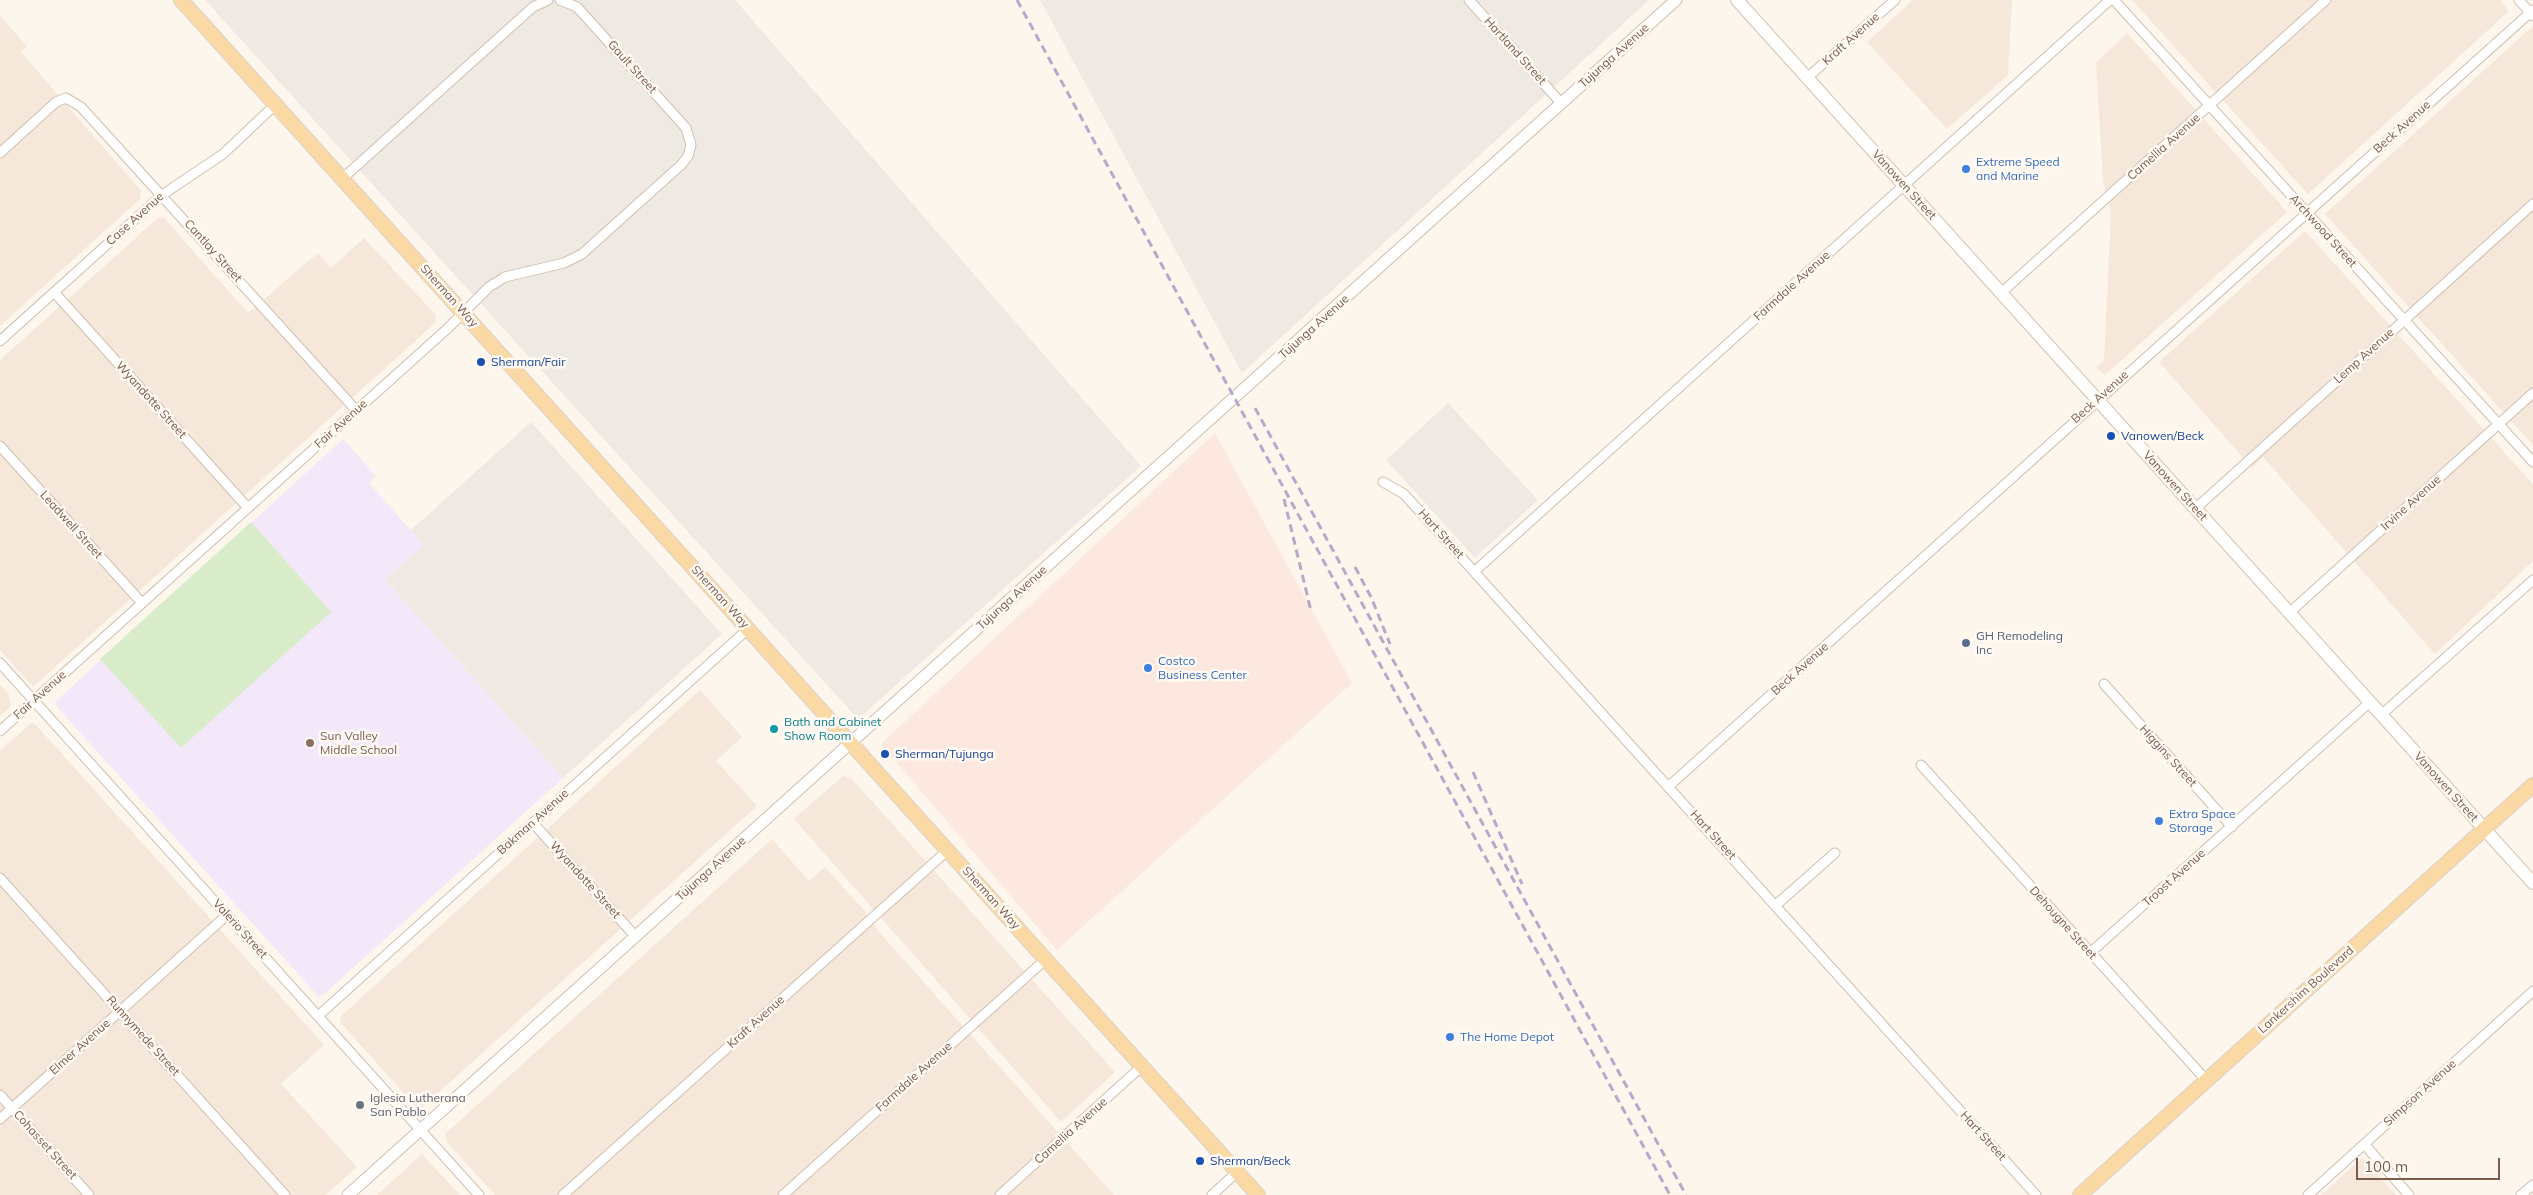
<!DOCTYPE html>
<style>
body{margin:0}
#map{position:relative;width:2533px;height:1195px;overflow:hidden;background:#fdf6ec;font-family:Mulish,sans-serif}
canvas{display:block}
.scale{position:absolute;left:2356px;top:1158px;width:144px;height:22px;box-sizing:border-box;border:2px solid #7a5c4d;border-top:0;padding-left:6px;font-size:15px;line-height:18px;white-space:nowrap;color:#7a5c4d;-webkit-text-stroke:4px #fffaf3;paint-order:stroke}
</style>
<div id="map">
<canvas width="2533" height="1195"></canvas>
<div class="scale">100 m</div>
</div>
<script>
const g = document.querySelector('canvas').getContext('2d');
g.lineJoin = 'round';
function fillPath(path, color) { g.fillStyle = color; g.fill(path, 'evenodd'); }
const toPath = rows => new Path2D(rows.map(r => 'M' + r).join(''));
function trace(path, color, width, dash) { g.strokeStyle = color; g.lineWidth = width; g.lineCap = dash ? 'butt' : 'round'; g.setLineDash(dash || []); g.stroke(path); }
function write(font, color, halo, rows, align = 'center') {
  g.font = font + ' Mulish,sans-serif'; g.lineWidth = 5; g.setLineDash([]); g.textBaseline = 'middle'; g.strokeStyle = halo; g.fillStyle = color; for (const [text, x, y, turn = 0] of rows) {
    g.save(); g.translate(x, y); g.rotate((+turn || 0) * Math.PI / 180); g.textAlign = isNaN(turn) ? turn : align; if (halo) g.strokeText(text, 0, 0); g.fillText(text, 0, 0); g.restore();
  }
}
const residential = toPath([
 [1913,0,2012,0,2008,75,1947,129,1867,42],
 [2132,0,2500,0,2509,11,2308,194],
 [0,16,27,46,21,52,141,191,140,199,0,326],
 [2533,26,2533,445,2325,214],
 [2127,33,2287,212,2105,375,2096,368,2104,360,2111,212,2103,181,2096,63],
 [158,218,164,218,248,313,318,253,331,268,364,238,436,315,435,323,33,687,0,650,0,360],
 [2305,231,2533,484,2533,561,2435,654,2263,457,2252,468,2159,362],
 [0,684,8,693,11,706,0,716],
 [700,690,742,737,716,761,757,806,419,1110,341,1023,340,1017],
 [31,723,35,724,324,1045,281,1084,357,1167,325,1195,0,1195,0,751],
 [843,776,851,778,1115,1072,1061,1122,794,819],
 [772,839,809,881,825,867,863,909,879,932,1114,1195,495,1195,447,1142,445,1134],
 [422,1154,460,1195,377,1195],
 [2362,1158,2396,1195,2321,1195]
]);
const commercial = toPath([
 [1215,433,1352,683,1057,950,881,744]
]);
const industrial = toPath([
 [205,0,735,0,1141,466,858,719],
 [1040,0,1649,0,1242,373],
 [1448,403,1538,500,1475,558,1386,460],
 [531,422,722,634,563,778,385,580,423,545,411,530]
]);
const education = toPath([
 [343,439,376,476,369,483,424,545,385,580,563,778,323,995,318,996,57,707,55,702]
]);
const green = toPath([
 [251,522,331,612,181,748,100,659]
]);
const minor = toPath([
 [1469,0,1561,103],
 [2114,0,2533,462],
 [2519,0,2533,16],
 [1807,78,1895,0],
 [0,153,56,102,66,98,81,107,356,410],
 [343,178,533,7,548,0],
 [54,292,248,508],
 [2001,293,2326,0],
 [0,341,162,195,223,154,276,104],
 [0,446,142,603],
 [1383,482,1404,494,2036,1195],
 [2195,509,2533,204],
 [1475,571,2110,0],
 [2289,613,2533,393],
 [0,663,479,1195],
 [2104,684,2232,827],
 [2381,715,2533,580],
 [0,731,447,329,489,287,505,277,564,263,582,254,682,164,688,156,691,145,686,128,587,18,577,7,560,0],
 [1921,765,2206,1080],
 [1669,786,2533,10],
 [533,823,636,937],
 [0,878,285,1195],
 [1776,905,1835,853],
 [2090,953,2370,702],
 [318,1016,748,629],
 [0,1095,89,1195],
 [0,1119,227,915],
 [2364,1144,2409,1195],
 [563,1195,948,850],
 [783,1195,1046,959],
 [1000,1195,1142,1066],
 [1212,1195,1237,1172],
 [2308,1195,2533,991],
 [2521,1195,2533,1185]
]);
const tertiary = toPath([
 [348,1195,1676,0]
]);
const secondary = toPath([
 [1737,0,2533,883]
]);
const primary = toPath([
 [181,0,1258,1195],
 [2080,1195,2533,785]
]);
const rail = toPath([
 [1017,0,1670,1195],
 [1255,408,1686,1195],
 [1284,499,1311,611],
 [1355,567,1371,597,1390,644],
 [1473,772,1522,884]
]);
const markers = [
 [1966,169,5,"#3f7fe0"],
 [481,362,5,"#1a4fb4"],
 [2111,436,5,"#1a4fb4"],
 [1966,643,5,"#5c6f8a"],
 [1148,668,5,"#3f7fe0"],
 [774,729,5,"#0f9aa8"],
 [310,743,5,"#8d6e63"],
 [885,754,5,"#1a4fb4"],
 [2159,821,5,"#3f7fe0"],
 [1450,1037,5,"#3f7fe0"],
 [360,1105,5,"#6b7280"],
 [1200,1161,5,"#1a4fb4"]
];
const streetNames = [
 ["Kraft Avenue",1851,39,-42],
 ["Hartland Street",1515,51,48],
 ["Tujunga Avenue",1614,56,-42],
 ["Gault Street",632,67,48],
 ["Beck Avenue",2402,127,-42],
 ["Camellia Avenue",2164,147,-42],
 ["Vanowen Street",1904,185,48],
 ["Case Avenue",135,219,-42],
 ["Archwood Street",2323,231,48],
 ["Cantlay Street",213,251,48],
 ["Farmdale Avenue",1792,286,-42],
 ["Sherman Way",449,296,48],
 ["Tujunga Avenue",1314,327,-42],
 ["Lemp Avenue",2364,356,-42],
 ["Beck Avenue",2100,397,-42],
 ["Wyandotte Street",151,400,48],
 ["Fair Avenue",341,424,-42],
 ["Vanowen Street",2175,486,48],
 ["Irvine Avenue",2411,503,-42],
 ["Leadwell Street",71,525,48],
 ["Hart Street",1441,534,48],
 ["Sherman Way",720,597,48],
 ["Tujunga Avenue",1012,598,-42],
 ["Beck Avenue",1800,669,-42],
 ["Fair Avenue",40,695,-42],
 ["Higgins Street",2168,756,48],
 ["Vanowen Street",2446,787,48],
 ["Bakman Avenue",533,822,-42],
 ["Hart Street",1713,835,48],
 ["Tujunga Avenue",711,869,-42],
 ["Troost Avenue",2174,878,-42],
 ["Wyandotte Street",585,880,48],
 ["Sherman Way",991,898,48],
 ["Dehougne Street",2063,923,48],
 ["Valerio Street",240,929,48],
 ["Lankershim Boulevard",2306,990,-42],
 ["Kraft Avenue",756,1022,-42],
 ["Runnymede Street",143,1036,48],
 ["Elmer Avenue",80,1047,-42],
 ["Farmdale Avenue",914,1077,-42],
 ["Simpson Avenue",2420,1093,-42],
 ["Camellia Avenue",1071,1131,-42],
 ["Hart Street",1983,1136,48],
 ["Cohasset Street",45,1145,48]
];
const shopNames = [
 ["Extreme Speed",1976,162],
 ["and Marine",1976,176],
 ["Costco",1158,661],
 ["Business Center",1158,675],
 ["Extra Space",2169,814],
 ["Storage",2169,828],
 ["The Home Depot",1460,1037]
];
const transitNames = [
 ["Sherman/Fair",491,362],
 ["Vanowen/Beck",2121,436],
 ["Sherman/Tujunga",895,754],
 ["Sherman/Beck",1210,1161]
];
const serviceNames = [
 ["GH Remodeling",1976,636],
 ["Inc",1976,650]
];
const cultureNames = [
 ["Bath and Cabinet",784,722],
 ["Show Room",784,736]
];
const educationNames = [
 ["Sun Valley",320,736],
 ["Middle School",320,750]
];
const worshipNames = [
 ["Iglesia Lutherana",370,1098],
 ["San Pablo",370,1112]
];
fillPath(residential, '#f5e8da');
fillPath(commercial, '#fde8e0');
fillPath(industrial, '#efe9e4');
fillPath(education, '#f3e8fa');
fillPath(green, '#d8ecc9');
trace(minor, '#d1beb0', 11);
trace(tertiary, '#d1beb0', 13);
trace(secondary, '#d6c0b0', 14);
trace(primary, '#dad1cd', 16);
trace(minor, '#fff', 9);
trace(tertiary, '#fff', 11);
trace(secondary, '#fff', 12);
trace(primary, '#fbd9a5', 14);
trace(rail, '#b9a8c9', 3, [8, 5]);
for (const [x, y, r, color] of markers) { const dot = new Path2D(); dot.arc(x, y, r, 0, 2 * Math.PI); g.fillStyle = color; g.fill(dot); trace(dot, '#fffaf3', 2); }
write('12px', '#7a5c4d', '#fffaf3', streetNames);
write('12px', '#366cbe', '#fffaf3', shopNames, 'left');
write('12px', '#164399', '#fffaf3', transitNames, 'left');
write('12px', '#4e5e75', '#fffaf3', serviceNames, 'left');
write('12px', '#0d838f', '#fffaf3', cultureNames, 'left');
write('12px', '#785e54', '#fffaf3', educationNames, 'left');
write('12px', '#5b616d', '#fffaf3', worshipNames, 'left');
</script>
